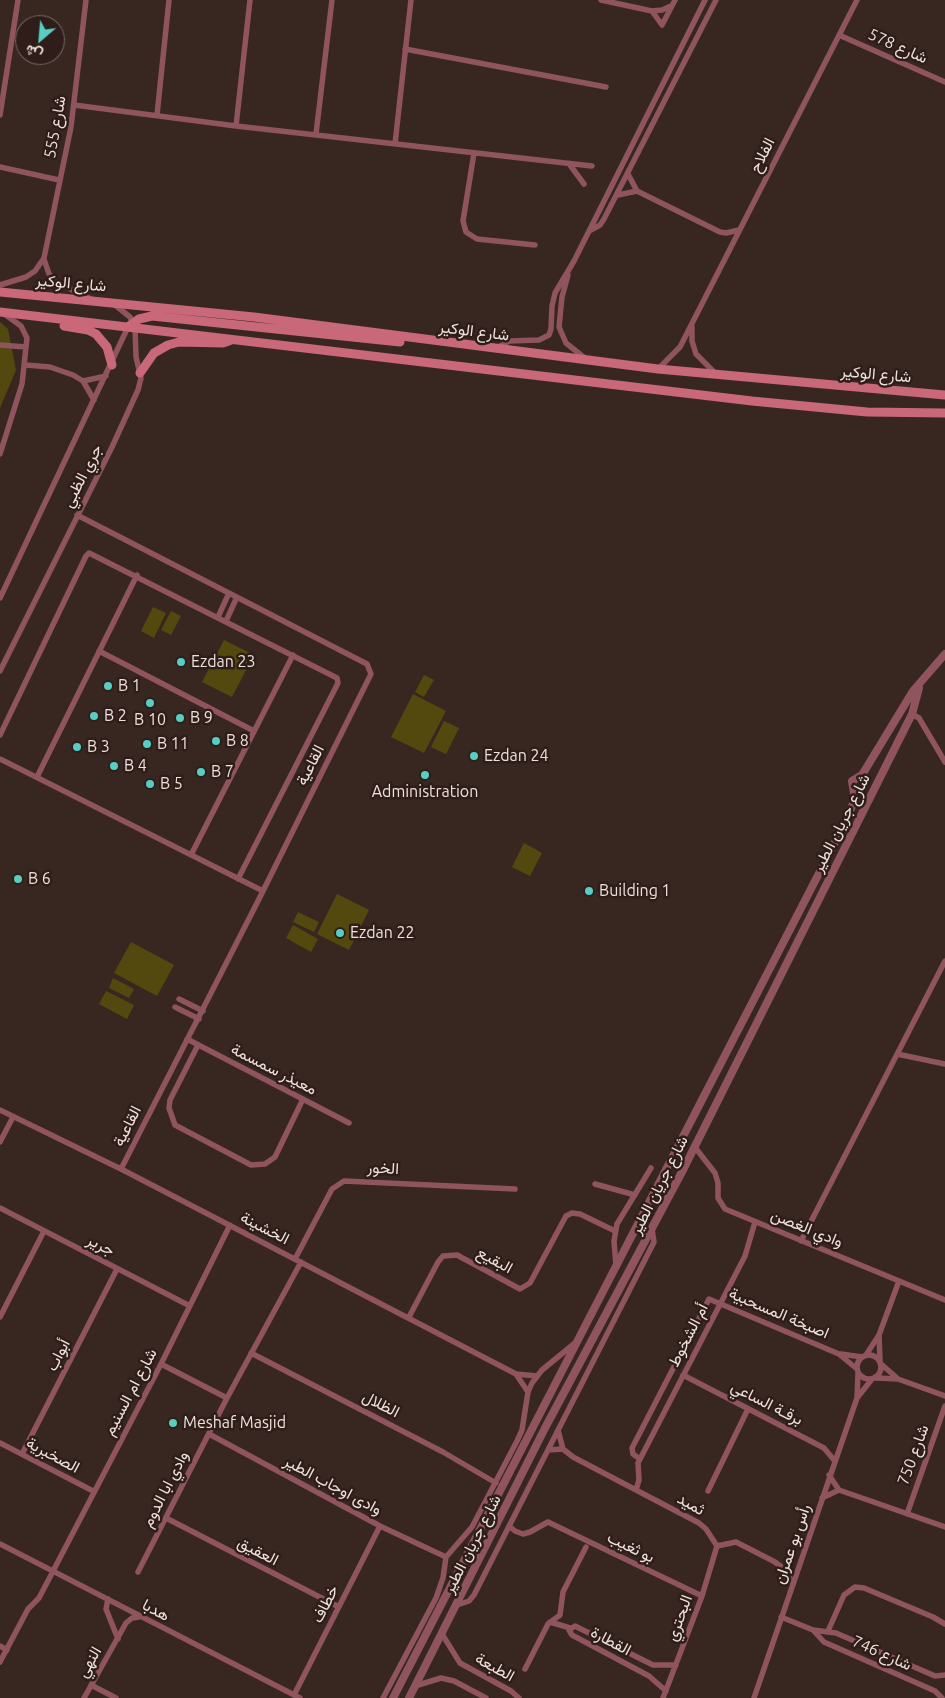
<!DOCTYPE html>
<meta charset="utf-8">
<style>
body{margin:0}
#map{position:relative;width:945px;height:1698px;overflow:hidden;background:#382721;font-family:Ubuntu,Vazirmatn,sans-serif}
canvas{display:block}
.north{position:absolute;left:15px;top:15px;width:50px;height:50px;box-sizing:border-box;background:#2e1d18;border:1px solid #7a6b67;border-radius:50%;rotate:207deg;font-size:14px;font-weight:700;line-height:20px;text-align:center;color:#ede1dd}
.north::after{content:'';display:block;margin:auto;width:18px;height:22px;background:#56cec3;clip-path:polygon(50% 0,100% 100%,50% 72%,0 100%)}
</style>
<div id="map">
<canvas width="945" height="1698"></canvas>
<div class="north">ش</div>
</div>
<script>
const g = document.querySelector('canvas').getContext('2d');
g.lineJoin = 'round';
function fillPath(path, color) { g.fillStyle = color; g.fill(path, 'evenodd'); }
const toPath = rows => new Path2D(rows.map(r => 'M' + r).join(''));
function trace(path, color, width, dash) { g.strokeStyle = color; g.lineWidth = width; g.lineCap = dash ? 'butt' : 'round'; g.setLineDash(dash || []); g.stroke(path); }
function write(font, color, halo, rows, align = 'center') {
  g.font = font + ' Ubuntu,Vazirmatn,sans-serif'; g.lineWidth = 5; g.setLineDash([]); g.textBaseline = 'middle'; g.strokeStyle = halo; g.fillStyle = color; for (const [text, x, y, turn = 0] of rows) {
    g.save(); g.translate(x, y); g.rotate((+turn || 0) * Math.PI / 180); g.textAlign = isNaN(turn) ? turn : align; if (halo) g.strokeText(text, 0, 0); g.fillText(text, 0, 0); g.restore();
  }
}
const green = toPath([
 [0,322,8,329,16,370,0,408],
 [153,607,166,613,154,638,141,631],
 [171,611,181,616,171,635,161,630],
 [224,640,254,655,232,697,202,682],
 [424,675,434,680,424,697,415,692],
 [413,694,446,711,424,753,391,737],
 [444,721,459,728,446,754,431,747],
 [524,843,542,853,530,876,512,867],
 [337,894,369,910,349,950,317,934],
 [298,912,319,922,314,932,293,922],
 [293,925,318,939,311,952,286,938],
 [131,942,174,965,157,996,114,973],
 [113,978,134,989,129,998,109,988],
 [106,991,134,1005,127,1019,99,1004]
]);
const minor = toPath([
 [601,0,652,11,662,10,671,6],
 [652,11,662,25,675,0],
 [839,35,945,82],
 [405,49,606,87],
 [74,105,236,126,592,166],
 [0,115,18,0],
 [157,115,169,0],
 [236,126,250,0],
 [316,134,332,0],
 [395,144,411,0],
 [474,153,463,221,466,232,477,239,535,245],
 [570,165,584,184],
 [0,167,59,180],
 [628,174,637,191],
 [618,195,637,191,720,232,726,233,739,230],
 [589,231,600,225,604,219,716,0],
 [44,259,49,274,56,282,91,299],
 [568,275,562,297,559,327,566,343,586,359],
 [0,285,26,277,35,271,44,258,71,127,86,0],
 [692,327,692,341,696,354,715,373],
 [0,345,26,347],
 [497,348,509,341,539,340,549,335,551,329,552,306,555,293,574,261,705,0],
 [26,365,50,367,73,375,83,381,94,400],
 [658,369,680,347,857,0],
 [83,381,106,376],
 [0,454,22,384,27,338,21,326,3,313],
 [77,515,367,664,371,674,258,901,121,1169],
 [0,598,128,327],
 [218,617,229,593],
 [226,621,237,597],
 [99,651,254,731],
 [0,671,112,447,138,390,141,378,136,357,135,328,130,317,115,305],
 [912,714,919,718,945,762],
 [0,735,86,556,89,553,337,678,338,683,238,879],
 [0,759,263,891],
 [37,777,137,575],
 [191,855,293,655],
 [179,999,203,1011],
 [175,1007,199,1019],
 [187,1039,349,1123],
 [198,1045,170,1100,169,1108,175,1125,251,1165,265,1164,275,1157,303,1099],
 [897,1054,945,1064],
 [0,1110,123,1170,516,1374,537,1376],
 [0,1142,13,1117],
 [694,1146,715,1173,718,1183,718,1198,725,1209,945,1300],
 [595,1184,635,1195],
 [0,1208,190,1306],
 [801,1241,945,961],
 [295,1259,332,1189,344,1181,515,1189],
 [616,1266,614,1241,617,1224,651,1168],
 [0,1317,44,1231],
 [409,1317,438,1262,443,1256,457,1255,520,1289,530,1283,566,1216,572,1213,580,1214,615,1231],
 [879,1335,880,1361],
 [251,1353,443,1452,496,1483],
 [841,1354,862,1357],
 '857 1367a12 12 0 1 1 24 0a12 12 0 1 1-24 0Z',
 [866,1355,879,1335,899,1281],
 [161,1364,227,1398],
 [881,1364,897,1378],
 [516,1374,528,1392],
 [683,1375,824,1448,834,1460],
 [876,1378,898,1379,945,1396],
 [857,1398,858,1373],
 [558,1430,563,1449,573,1457,699,1523,706,1529,717,1546,736,1542,775,1562,784,1569,793,1584],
 [209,1434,380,1526,446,1557],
 [0,1443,93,1491],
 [548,1450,563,1449],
 [22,1454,117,1269],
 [640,1459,633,1454,632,1448,709,1299,839,1354,857,1369],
 [829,1475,839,1490,945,1527],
 [636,1490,639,1480,638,1463,745,1256,755,1222],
 [708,1491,748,1409],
 [822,1498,839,1490],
 [907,1514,945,1406],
 [166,1518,339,1607],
 [509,1526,515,1531,523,1534,530,1532,548,1522,702,1596],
 [0,1544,300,1698],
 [138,1572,227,1398,301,1262],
 [108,1599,106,1609,118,1639],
 [457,1605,469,1601,474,1595,654,1242,652,1229],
 [781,1617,813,1630,836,1633,935,1676,945,1675],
 [550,1622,570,1628],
 [813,1630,824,1642,935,1691,942,1698],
 [828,1631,844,1595,855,1587,864,1588,933,1617,945,1624],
 [442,1634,460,1663,511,1691,519,1698],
 [0,1646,7,1650],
 [0,1662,28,1609,39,1598,161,1364,230,1225],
 [525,1669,548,1624,560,1615,563,1592,586,1547],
 [91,1685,116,1698],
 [415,1686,441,1678,454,1681,486,1698],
 [666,1691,649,1676,572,1635,569,1630,575,1626,653,1665,676,1665],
 [294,1695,380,1526],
 [84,1698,126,1623,132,1618,139,1617],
 [383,1698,436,1598,443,1578,446,1557,472,1527,517,1441,522,1430,528,1392,532,1383,542,1370,575,1343],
 [663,1698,702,1596,717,1546],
 [754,1698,857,1398,872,1379]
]);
const tertiary = toPath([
 [393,1698,846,821,855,799,852,781,862,775,913,691,945,654],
 [409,1698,545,1428,683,1170,912,714,919,688]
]);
const secondary = toPath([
 [0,292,254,317,658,369,945,395],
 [0,312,752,401,867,412,945,413],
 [64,326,88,330,96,334,107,347,112,365],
 [128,327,139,319,152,316,400,342],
 [140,373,154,353,168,345,179,342,223,343,229,341]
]);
const markers = [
 [181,662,5,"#56cec3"],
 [108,686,5,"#56cec3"],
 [150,703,5,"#56cec3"],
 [94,716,5,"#56cec3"],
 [180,718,5,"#56cec3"],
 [216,741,5,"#56cec3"],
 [147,744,5,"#56cec3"],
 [77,747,5,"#56cec3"],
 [474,756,5,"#56cec3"],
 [114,766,5,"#56cec3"],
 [201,772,5,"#56cec3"],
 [425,775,5,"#56cec3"],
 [150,784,5,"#56cec3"],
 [18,879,5,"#56cec3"],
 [589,891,5,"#56cec3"],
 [340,933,5,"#56cec3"],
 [173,1423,5,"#56cec3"]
];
const streetNames = [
 ["شارع 578",898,46,24],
 ["شارع 555",55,127,-80],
 ["الفلاح",762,155,-63],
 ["شارع الوكير",71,283,5],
 ["شارع الوكير",474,331,7],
 ["شارع الوكير",876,374,5],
 ["جري الظبي",82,476,-63],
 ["القاعية",310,765,-63],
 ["شارع جريان الطير",841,823,-63],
 ["معيذر سمسمة",274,1069,27],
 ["القاعية",127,1126,-63],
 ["الخور",383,1168,3],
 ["شارع جريان الطير",659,1185,-63],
 ["الخشينة",265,1228,27],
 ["وادي الغصن",807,1228,22],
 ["جرير",101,1245,27],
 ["البقيع",495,1260,29],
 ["اصبخة المسحبية",779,1313,23],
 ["أم الشخوط",688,1335,-63],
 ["أبواب",58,1355,-63],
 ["شارع ام السنيم",130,1392,-62],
 ["برقـة الساعي",767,1403,27],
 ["الظلال",381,1404,27],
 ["الصخبرية",53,1455,28],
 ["شارع 750",913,1455,-70],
 ["وادى اوجاب الطير",333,1485,28],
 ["وادي ابا الدوم",165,1489,-63],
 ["ثميد",691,1504,29],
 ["شارع جريان الطير",472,1544,-63],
 ["رأس بو عمران",792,1544,-71],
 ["بو ثغيب",631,1547,26],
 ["العقيق",258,1551,27],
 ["خطاف",325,1604,-63],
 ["هدبا",156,1610,28],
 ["البحتري",679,1618,-70],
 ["القطارة",611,1641,28],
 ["شارع 746",882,1653,24],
 ["النهي",89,1662,-60],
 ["الطبعة",495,1667,29]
];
const poiNames = [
 ["Ezdan 23",191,662],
 ["B 1",118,686],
 ["B 2",104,716],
 ["B 9",190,718],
 ["B 10",150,720,"center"],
 ["B 8",226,741],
 ["B 11",157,744],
 ["B 3",87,747],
 ["Ezdan 24",484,756],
 ["B 4",124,766],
 ["B 7",211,772],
 ["B 5",160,784],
 ["Administration",425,792,"center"],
 ["B 6",28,879],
 ["Building 1",599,891],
 ["Ezdan 22",350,933],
 ["Meshaf Masjid",183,1423]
];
fillPath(green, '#53490e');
trace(minor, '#90545e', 5.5);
trace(tertiary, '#90545e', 8);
trace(secondary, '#c86879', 9);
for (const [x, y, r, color] of markers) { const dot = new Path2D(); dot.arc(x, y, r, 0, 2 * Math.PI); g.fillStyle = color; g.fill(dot); trace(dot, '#2e1d18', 2); }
write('16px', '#ede1dd', '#2e1d18', streetNames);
write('16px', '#ede1dd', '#2e1d18', poiNames, 'left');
</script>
